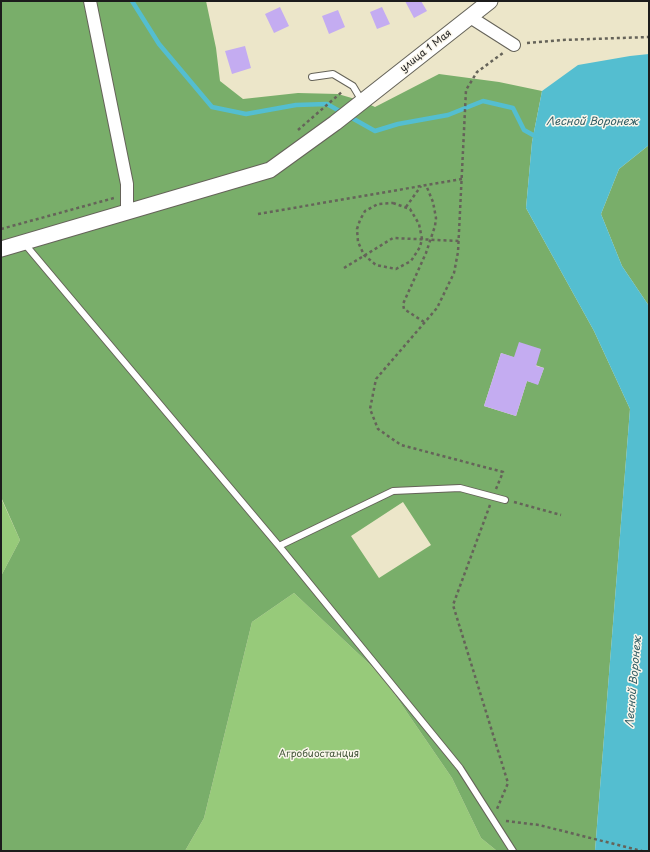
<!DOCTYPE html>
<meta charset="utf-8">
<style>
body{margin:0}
#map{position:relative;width:650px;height:852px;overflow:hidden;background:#ece6c9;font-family:"Playpen Sans",sans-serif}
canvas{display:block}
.frame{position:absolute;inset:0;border:2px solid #1c1c1c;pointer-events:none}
</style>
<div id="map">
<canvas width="650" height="852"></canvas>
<div class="frame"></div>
</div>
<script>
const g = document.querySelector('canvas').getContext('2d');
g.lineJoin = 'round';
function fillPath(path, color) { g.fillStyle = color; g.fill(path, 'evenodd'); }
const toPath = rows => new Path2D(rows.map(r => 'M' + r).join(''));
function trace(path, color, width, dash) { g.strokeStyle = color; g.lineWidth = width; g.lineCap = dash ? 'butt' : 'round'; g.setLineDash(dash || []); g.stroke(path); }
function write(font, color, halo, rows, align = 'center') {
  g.font = font + ' "Playpen Sans",sans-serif'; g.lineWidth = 3; g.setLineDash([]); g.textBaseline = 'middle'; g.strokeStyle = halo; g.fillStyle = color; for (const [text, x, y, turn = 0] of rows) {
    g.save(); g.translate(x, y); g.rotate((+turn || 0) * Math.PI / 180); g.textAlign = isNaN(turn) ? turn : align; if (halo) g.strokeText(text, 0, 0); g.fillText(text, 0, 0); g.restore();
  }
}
const green = toPath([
 [1,498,20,540,1,576],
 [294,593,382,676,452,778,481,838,497,851,185,851,204,818,252,622]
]);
const forest = toPath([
 [1,1,206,1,216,48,220,81,243,99,298,93,338,94,362,101,375,107,439,74,499,82,542,91,532,142,526,208,594,331,630,409,595,851,497,851,481,838,452,778,382,676,294,593,252,622,204,818,185,851,1,851,1,576,20,540,1,497],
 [501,353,544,368,538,384,527,381,516,416,484,406],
 [403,502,431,545,379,578,351,536],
 [649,145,649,306,622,266,601,214,619,169]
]);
const water = toPath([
 [649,54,649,145,619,169,601,214,622,266,649,306,649,851,595,851,630,409,594,331,526,208,532,142,542,91,578,65,630,56]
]);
const stream = toPath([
 [132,1,159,44,212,107,246,114,296,105,327,104,375,131,398,124,448,115,483,101,513,108,524,130,533,135,538,136]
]);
const building = toPath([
 [405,1,421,1,427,11,414,18],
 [280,7,289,26,274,33,265,14],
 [382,7,390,24,377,29,370,12],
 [338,10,345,27,329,34,322,16],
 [245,46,251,68,232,74,225,51],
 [519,342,541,349,536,366,544,368,538,385,527,381,516,416,484,406,501,353,514,357]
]);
const path = toPath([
 [527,43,562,40,649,37],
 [298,130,343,91],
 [393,203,410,209,419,224,422,239,420,247,411,261,396,269,376,265,364,255,358,242,357,229,360,220,365,211,378,204,393,203],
 [406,207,421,186],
 [258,214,462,179],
 [1,229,114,198],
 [344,268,393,238,459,241],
 [424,322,404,309,403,304,426,253,435,226,436,218,433,202,426,185],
 [496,489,503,472,401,445,378,429,370,409,376,379,437,308,454,273,458,252,466,90,477,72,503,53],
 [514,502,561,515],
 [490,505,453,605,508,783,497,809],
 [506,821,539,825,642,851]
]);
const service = toPath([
 [312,77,333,74,353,86,362,101],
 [24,243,279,546,460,768,513,851],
 [279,546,393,491,460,488,505,500]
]);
const minor = toPath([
 [90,1,127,184,127,211],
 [470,17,514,45]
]);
const tertiary = toPath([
 [1,249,270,170,335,123,490,1]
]);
const streetNames = [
 ["улица 1 Мая",426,51,-38]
];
const parkNames = [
 ["Агробиостанция",319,754]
];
const waterNames = [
 ["Лесной Воронеж",592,122],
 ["Лесной Воронеж",634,682,-85]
];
fillPath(green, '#97ca7a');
fillPath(forest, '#79ae6a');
fillPath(water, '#54bed0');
trace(stream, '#54bed0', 4.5);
fillPath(building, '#c4acf1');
trace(service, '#656359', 8);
trace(minor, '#656359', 14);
trace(tertiary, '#656359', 17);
trace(path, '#656359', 2.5, [3, 3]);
trace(service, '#fff', 6);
trace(minor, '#fff', 12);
trace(tertiary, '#fff', 15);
write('10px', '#1c1c1c', '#fbf7ec', streetNames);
write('10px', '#47593d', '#fbf7ec', parkNames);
write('italic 11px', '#325d64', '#fbf7ec', waterNames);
</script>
